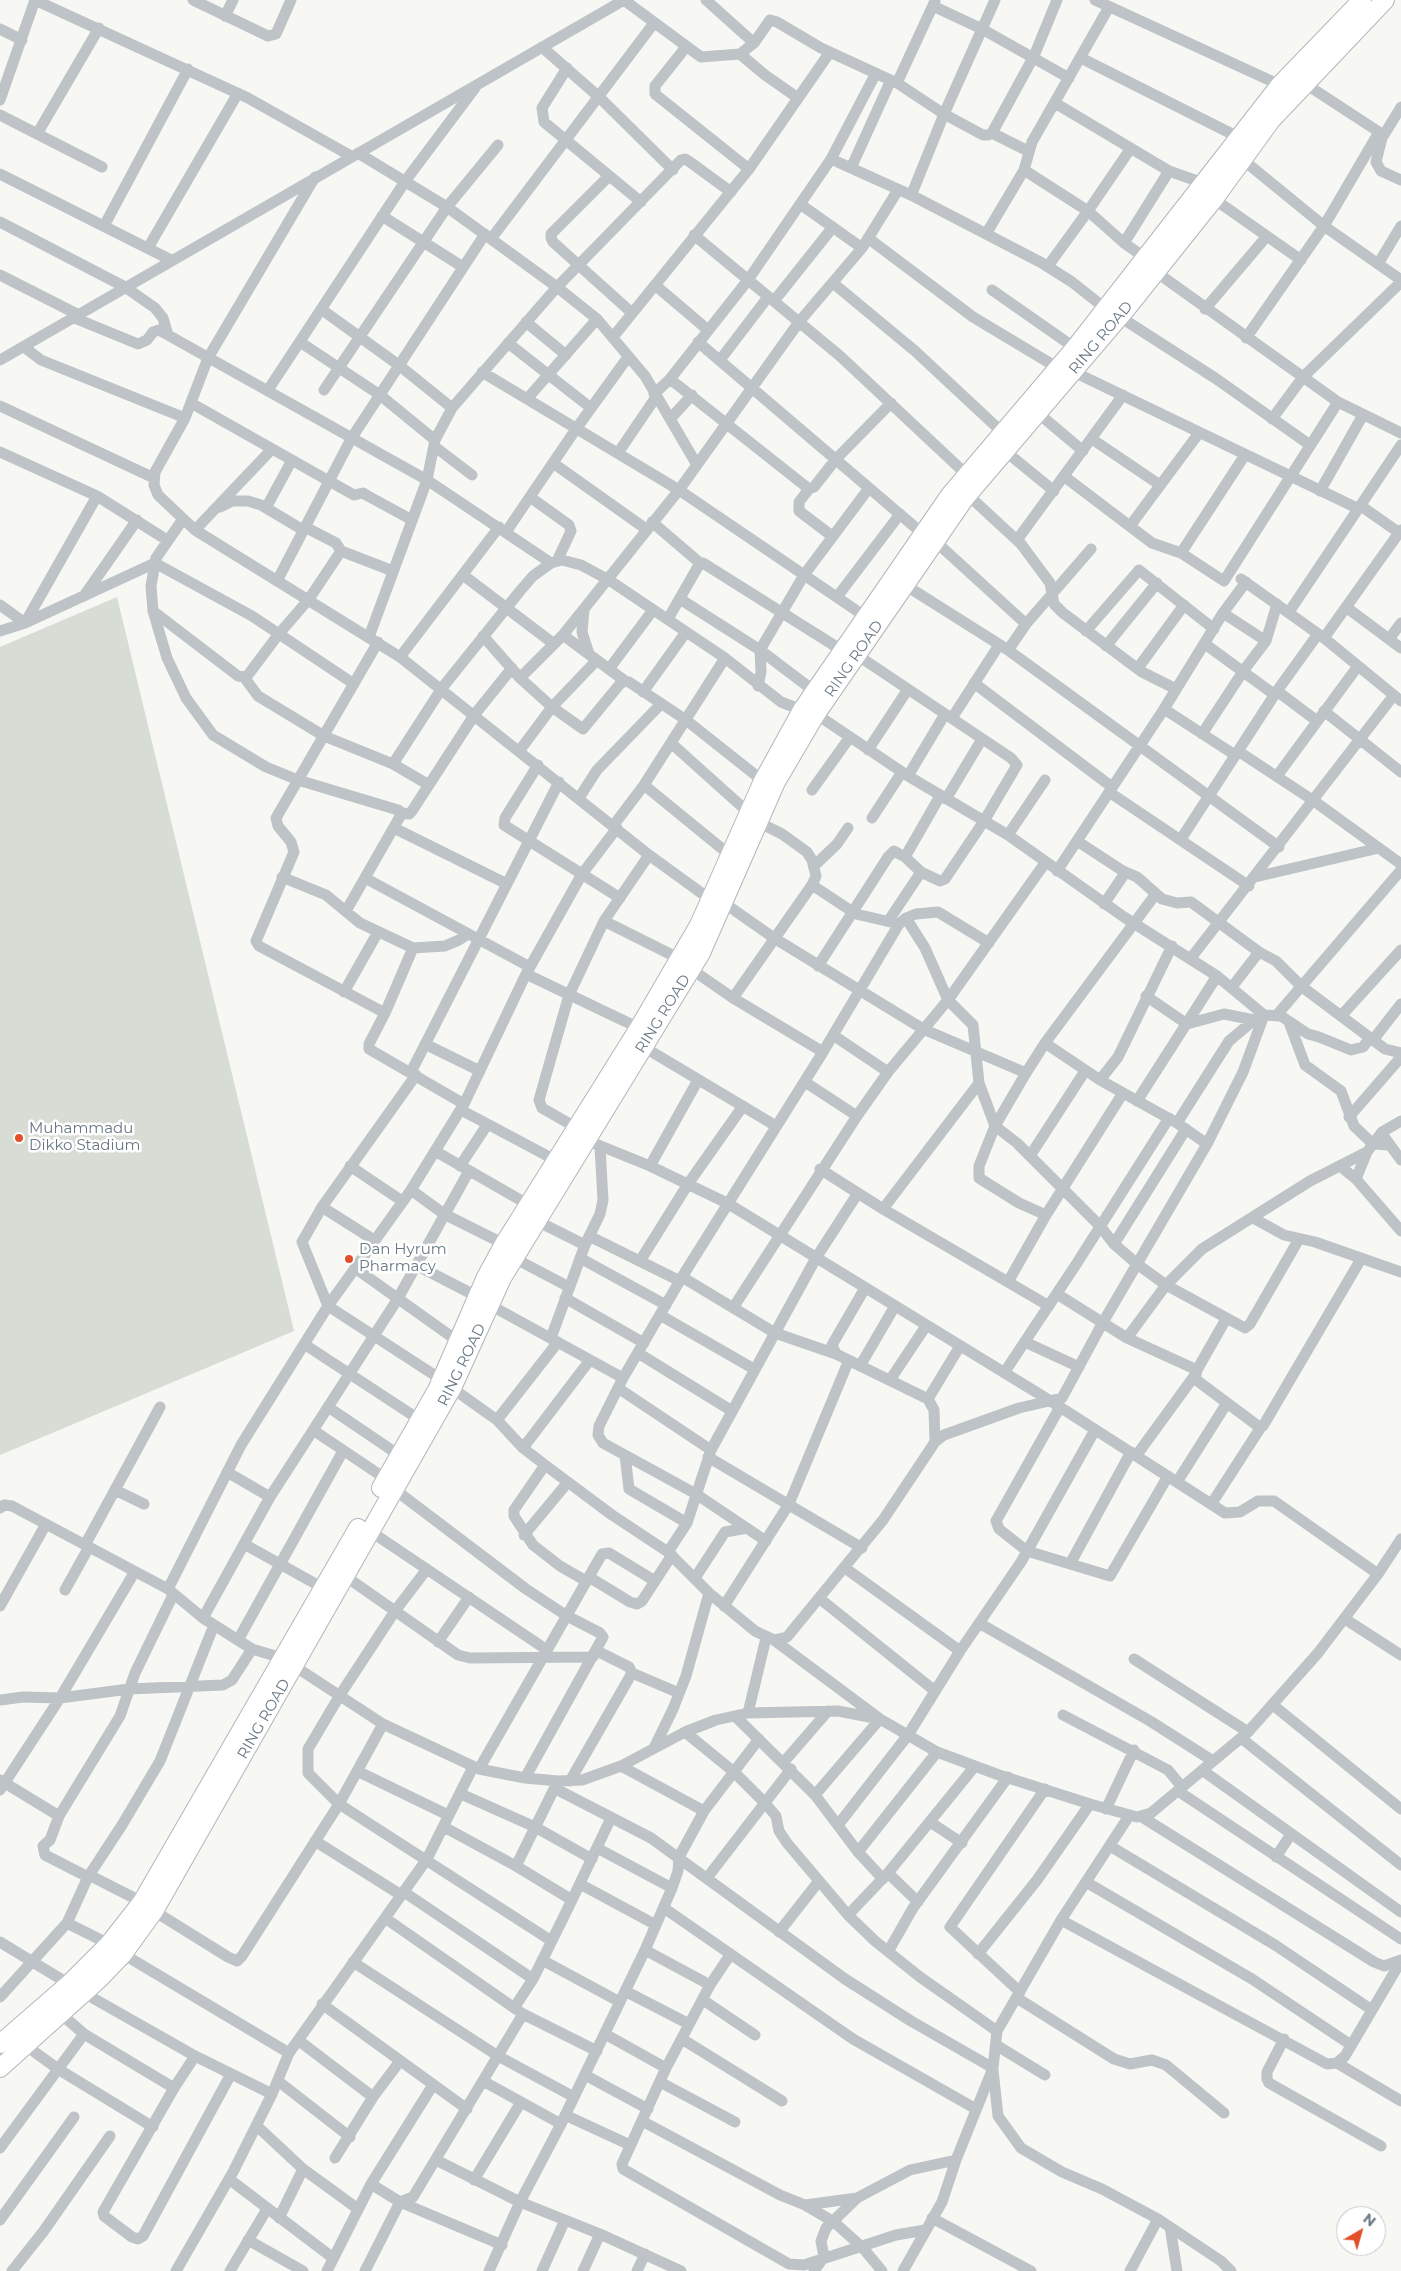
<!DOCTYPE html>
<style>
body{margin:0}
#map{position:relative;width:1401px;height:2271px;overflow:hidden;background:#f7f7f4;font-family:Montserrat,sans-serif}
canvas{display:block}
.north{position:absolute;left:1336px;top:2206px;width:50px;height:50px;box-sizing:border-box;background:#fff;border:1px solid #c2c9ce;border-radius:50%;rotate:38deg;font-size:14px;font-weight:700;line-height:20px;text-align:center;color:#677985}
.north::after{content:'';display:block;margin:auto;width:18px;height:22px;background:#e14f2b;clip-path:polygon(50% 0,100% 100%,50% 72%,0 100%)}
</style>
<div id="map">
<canvas width="1401" height="2271"></canvas>
<div class="north">N</div>
</div>
<script>
const g = document.querySelector('canvas').getContext('2d');
g.lineJoin = 'round';
function fillPath(path, color) { g.fillStyle = color; g.fill(path, 'evenodd'); }
const toPath = rows => new Path2D(rows.map(r => 'M' + r).join(''));
function trace(path, color, width, dash) { g.strokeStyle = color; g.lineWidth = width; g.lineCap = dash ? 'butt' : 'round'; g.setLineDash(dash || []); g.stroke(path); }
function write(font, color, halo, rows, align = 'center') {
  g.font = font + ' Montserrat,sans-serif'; g.lineWidth = 5; g.setLineDash([]); g.textBaseline = 'middle'; g.strokeStyle = halo; g.fillStyle = color; for (const [text, x, y, turn = 0] of rows) {
    g.save(); g.translate(x, y); g.rotate((+turn || 0) * Math.PI / 180); g.textAlign = isNaN(turn) ? turn : align; if (halo) g.strokeText(text, 0, 0); g.fillText(text, 0, 0); g.restore();
  }
}
const green = toPath([
 [117,597,294,1331,0,1455,0,647]
]);
const minor = toPath([
 [35,0,248,98,351,156],
 [193,0,268,36,276,34,291,0],
 [624,0,701,57,740,54,754,43,770,20,777,22,821,48,897,83,944,114,983,135,988,135,992,133,1034,56,1057,0],
 [706,0,754,43],
 [1095,0,1280,85],
 [933,6,982,29,1069,78],
 [225,16,233,0],
 [0,29,22,40],
 [542,47,599,97,673,170],
 [686,47,655,86,655,94,749,169],
 [740,54,765,75,798,98],
 [1081,58,1238,137],
 [567,68,542,108,544,122,641,202],
 [897,83,935,1],
 [1304,83,1379,132,1382,138],
 [0,100,35,0],
 [1055,103,1169,171,1203,183],
 [1401,107,1382,138,1376,162,1381,171,1401,180],
 [0,115,102,167],
 [992,133,1028,151],
 [37,134,99,28],
 [358,153,447,207,557,287,597,319,645,376,697,465],
 [831,159,913,196,1042,263,1072,282,1106,309],
 [1242,159,1324,226,1401,280],
 [851,168,891,80],
 [1024,170,1088,211,1124,243,1147,259],
 [0,174,171,260],
 [609,176,551,234,551,238,553,242,632,313],
 [315,177,208,358,185,418,155,472,154,485,158,495,195,530,400,657,649,855,711,900],
 [913,196,913,191,944,114,995,0],
 [1214,199,1301,260],
 [800,204,862,248],
 [382,216,463,267],
 [0,222,125,287,155,308,163,318,168,335],
 [104,226,188,69],
 [986,234,1024,170,1032,142,1109,7],
 [694,235,840,356,967,475],
 [868,238,973,317,1058,368],
 [491,239,654,23],
 [1124,243,1169,171],
 [148,248,238,93],
 [1378,264,1401,226],
 [1048,266,1088,211,1131,148],
 [1156,272,1338,402,1401,433],
 [0,275,77,314],
 [833,283,915,351,1003,433],
 [655,285,708,330],
 [992,290,1075,348],
 [774,301,833,227],
 [321,309,400,366,452,408],
 [1205,309,1267,236],
 [72,317,138,344,147,340,153,332,159,330,427,480,551,563],
 [1120,317,1215,378,1310,445],
 [526,322,566,355],
 [613,337,749,169,830,52],
 [1246,338,1324,226,1379,132],
 [300,342,380,395,435,440],
 [698,342,923,534],
 [508,343,591,408],
 [24,347,41,360,185,418],
 [0,360,624,0],
 [720,360,768,297],
 [482,372,679,490,866,617],
 [1074,372,1359,509],
 [670,379,809,489,814,487,836,459,891,403],
 [268,390,406,180,475,88],
 [324,390,447,207,498,145],
 [654,394,670,379,748,280,831,159,876,73],
 [527,399,597,319],
 [191,403,329,481,354,495,363,493,368,496,412,520],
 [0,406,154,478],
 [1038,413,1083,451],
 [671,418,692,395],
 [1272,419,1303,377,1401,282],
 [1092,439,1160,485],
 [434,446,472,475],
 [1005,451,1054,491],
 [0,452,97,496,167,540],
 [618,453,656,397],
 [553,463,646,529],
 [1065,477,1152,543,1181,553,1224,581,1338,402],
 [809,489,799,502,799,511,832,536],
 [1320,491,1363,415],
 [968,495,1021,544,1050,583,1054,604,1063,613,1142,672,1176,689],
 [530,497,569,525,571,531,557,561],
 [1361,506,1401,534],
 [220,507,232,501,248,501,261,505,303,530],
 [266,508,292,460],
 [183,519,156,558,151,586,153,611,167,658,186,698,213,735,266,767,298,780,398,810,402,813,346,911],
 [652,522,700,563],
 [1130,526,1199,433],
 [305,527,336,543,341,551,393,571],
 [195,530,272,449],
 [506,532,576,429,628,357],
 [1017,540,1123,395],
 [935,541,1026,624],
 [1181,553,1245,455],
 [463,575,554,644],
 [1241,579,1324,638,1401,701],
 [277,581,351,439,485,234],
 [905,585,1008,650,1279,847],
 [84,596,137,520],
 [837,597,900,514],
 [680,599,760,650,814,691],
 [0,605,25,623],
 [1346,607,1401,648],
 [584,609,582,632,589,654],
 [153,611,238,676,244,677,248,675,278,635,309,599,341,551],
 [1289,612,1401,445],
 [1223,613,1266,641],
 [668,619,700,563,703,563,843,651],
 [25,623,97,496],
 [0,631,25,623,155,563,252,616,354,684],
 [1086,631,1139,570,1214,629],
 [563,635,625,681],
 [483,636,520,678,552,707,583,729,620,684,625,681,629,682,686,720,763,781],
 [369,637,427,480,435,440,452,408,557,287,681,160,685,159,690,162,731,192],
 [1324,638,1401,530],
 [1389,639,1401,623],
 [378,642,276,818,278,826,291,842,294,852,256,941,259,946,385,1013],
 [1205,644,1275,695],
 [1106,646,1157,583],
 [1008,650,1026,624,1091,549],
 [857,655,1011,758,1017,765,984,821,945,879,940,881,921,872,905,857,940,796],
 [400,657,499,527],
 [1138,668,1184,605],
 [609,669,653,610],
 [244,677,258,696,324,736,393,764,429,785],
 [520,678,563,635,679,490,799,322,862,248,898,190],
 [974,683,1112,787],
 [758,686,761,672,760,650,804,575,869,488],
 [1277,691,1317,721],
 [643,692,686,632],
 [1164,709,1235,755],
 [1324,711,1401,772],
 [816,714,908,776,1008,835,1124,917,1217,976,1264,1015,1281,1016,1308,1034,1319,1037,1351,1050,1363,1047,1370,1038],
 [952,718,999,645],
 [1202,734,1244,670,1266,641,1277,604],
 [671,743,749,813],
 [520,750,552,707,597,660],
 [868,750,908,689],
 [1238,751,1314,801,1401,864],
 [393,764,442,688,520,591,533,576,551,563,562,560,581,565,609,580,725,658,781,702,802,710],
 [538,765,505,818,504,825,620,898],
 [908,776,945,714],
 [1277,776,1358,666],
 [644,785,731,856],
 [812,790,850,737],
 [1109,792,1249,886],
 [579,798,597,770,661,704],
 [946,799,982,739],
 [402,813,409,814,412,811,475,714,512,668],
 [872,818,902,772],
 [613,826,644,785,725,658],
 [394,828,507,884],
 [1008,835,1045,780],
 [1181,839,1277,691,1318,634],
 [1077,841,1123,871,1137,877,1162,899,1177,903,1191,902,1259,952,1276,961,1301,986,1385,1049,1401,1053],
 [814,866,837,844,848,828],
 [1057,871,1164,709,1223,613,1246,582],
 [282,877,326,895,360,923,413,948,445,946,459,940,468,934],
 [1255,877,1379,848],
 [365,878,530,967],
 [812,885,856,914,899,924],
 [724,903,774,938,923,1029,1026,1073],
 [1104,904,1123,876,1123,871],
 [906,918,925,948,948,1000,973,1025,979,1083,995,1126,1017,1143,1100,1226,1114,1244,1137,1264,1166,1285,1245,1328,1250,1324,1299,1239],
 [889,920,921,872],
 [604,921,680,959],
 [413,948,385,1013,369,1044,369,1049,464,1104],
 [1191,958,1394,695],
 [818,966,888,857,894,851,905,857],
 [691,969,733,998,823,1052],
 [526,974,639,1028],
 [1232,987,1259,952],
 [344,992,378,932],
 [1146,996,1187,1024,1224,1014,1254,1020],
 [733,998,812,885,816,876,812,860,807,852,782,834,758,822],
 [1276,1016,1401,870],
 [1341,1016,1401,950],
 [1289,1022,1305,1065,1341,1091,1354,1126,1373,1144,1388,1145],
 [833,1035,888,1072],
 [1373,1040,1401,1004],
 [1045,1043,1100,1080,1177,1123,1207,1144],
 [425,1044,480,1071],
 [642,1046,776,1126],
 [411,1072,559,782],
 [416,1075,322,1207,302,1242,328,1306,442,1380],
 [1100,1080,1118,1057,1172,946],
 [805,1082,857,1116],
 [1123,1093,1046,1215,1019,1203,979,1178,979,1166,995,1126,1026,1073,1045,1043,1155,895],
 [1137,1101,1217,976],
 [461,1110,557,1161],
 [1349,1117,1401,1057],
 [1177,1123,1229,1041,1254,1020,1264,1015],
 [577,1128,542,1108,539,1100,569,995,604,921,649,855],
 [1385,1138,1401,1160],
 [586,1140,650,1166,727,1203,1049,1400,1225,1513,1240,1512,1258,1501,1274,1501,1378,1574],
 [435,1151,529,1205],
 [1030,1156,1085,1071],
 [350,1166,402,1201],
 [460,1166,487,1125],
 [650,1166,698,1080],
 [1340,1166,1356,1179,1401,1231],
 [820,1169,883,1209,1049,1306],
 [1356,1179,1367,1152,1382,1132,1401,1121],
 [411,1190,444,1214,504,1244],
 [322,1207,374,1240],
 [883,1209,979,1083],
 [1253,1218,1284,1235,1315,1242,1401,1272],
 [537,1221,585,1245],
 [589,1236,680,1281],
 [1114,1244,1186,1129],
 [514,1258,569,1287],
 [580,1258,666,1305],
 [640,1261,688,1184,743,1106],
 [416,1265,478,1297],
 [355,1268,459,1342],
 [682,1277,775,1333,836,1354,928,1399,934,1410,935,1442],
 [1008,1282,1046,1215],
 [1057,1294,1127,1338,1197,1370],
 [565,1298,644,1343],
 [490,1305,623,1378],
 [733,1308,857,1116,888,1072,948,1000,1045,863],
 [660,1315,754,1369],
 [1226,1319,1197,1370,1195,1379,1258,1426,1263,1426,1361,1259],
 [551,1338,585,1245,600,1214,603,1200,600,1147],
 [1127,1338,1166,1285,1202,1249,1310,1181,1367,1152],
 [1025,1342,1079,1367],
 [304,1344,420,1420],
 [638,1353,732,1411],
 [836,1354,832,1345,865,1288],
 [860,1366,895,1306],
 [1004,1373,1077,1263,1169,1118],
 [890,1380,926,1326],
 [452,1388,497,1420,523,1448,545,1465,612,1515,668,1552,709,1593,755,1631,774,1640,787,1637,883,1520,935,1442,944,1435,1019,1408,1062,1398,1102,1324,1207,1144,1243,1072,1264,1015],
 [618,1388,711,1450],
 [928,1399,960,1346],
 [328,1407,399,1455],
 [1060,1407,996,1521,999,1529,1027,1551,1110,1576,1168,1476],
 [497,1420,558,1342],
 [313,1430,386,1479],
 [523,1448,590,1360],
 [625,1455,629,1489,687,1523],
 [1136,1456,1195,1375],
 [708,1457,862,1548],
 [545,1465,514,1510,514,1516,533,1545,560,1566,586,1581],
 [227,1472,270,1497],
 [1177,1482,1227,1403],
 [394,1489,526,1589,567,1616,600,1633,603,1637,525,1778],
 [115,1490,144,1504],
 [1212,1503,1261,1427],
 [0,1508,4,1505,12,1506,168,1589,203,1618,252,1649,282,1658,383,1724,479,1769,525,1778,558,1781,582,1780,621,1766,685,1732,716,1720,748,1713,838,1711,880,1719,937,1752,999,1775,1090,1804,1137,1817,1151,1813,1248,1732,1318,1653,1378,1574,1401,1539],
 [370,1531,547,1650],
 [524,1535,568,1482],
 [766,1541,696,1494,603,1443,598,1435,599,1426,623,1378,682,1277,823,1052,899,924,906,918,916,914,938,912,989,943],
 [244,1544,323,1588],
 [85,1545,160,1407],
 [668,1552,687,1523,711,1450,816,1258,858,1193],
 [1070,1564,1131,1452],
 [845,1568,960,1651],
 [427,1569,395,1611,340,1695,308,1749,308,1773,339,1804,550,1940],
 [345,1576,458,1655,470,1658,593,1657],
 [589,1577,630,1602,637,1604,642,1601,672,1555],
 [695,1578,725,1532,747,1528],
 [168,1589,241,1445,328,1306,411,1190,464,1104,526,974,582,874,617,828],
 [65,1590,89,1547],
 [819,1598,935,1691],
 [0,1606,46,1524],
 [724,1606,789,1504,849,1360],
 [203,1618,270,1497,397,1300,469,1171],
 [1345,1619,1401,1655],
 [979,1623,1150,1721,1213,1761],
 [238,1640,343,1451],
 [774,1640,880,1719,815,1795],
 [438,1642,469,1597],
 [1134,1659,1248,1732],
 [632,1673,679,1693],
 [0,1700,23,1697,60,1698,129,1689,223,1685,232,1680,252,1649],
 [1273,1705,1401,1809],
 [748,1713,766,1638],
 [1063,1715,1168,1770,1182,1787],
 [735,1716,815,1795,858,1852,883,1879],
 [685,1732,734,1772,764,1802,776,1816,779,1831,787,1843,848,1915,875,1941,920,1977,997,2031],
 [1241,1738,1401,1865],
 [654,1748,673,1709,686,1676,709,1593],
 [783,1763,828,1711],
 [621,1766,704,1811],
 [479,1769,602,1554,609,1553,655,1581],
 [1202,1770,1401,1912],
 [357,1771,448,1815],
 [0,1780,59,1816],
 [570,1781,632,1673,629,1667,597,1651],
 [556,1789,651,1838,845,1979,911,2021,993,2068],
 [0,1790,60,1698,134,1573],
 [1178,1791,1401,1939],
 [461,1794,535,1827,592,1859],
 [1106,1809,1134,1750],
 [1142,1817,1374,1962,1384,1966,1401,1960],
 [930,1822,962,1843],
 [838,1825,908,1735,960,1651,1021,1562,1095,1430],
 [444,1827,516,1866,572,1900,611,1818],
 [315,1841,401,1895],
 [1110,1846,1275,1945,1372,2010],
 [597,1848,672,1888],
 [858,1852,937,1752],
 [1276,1857,1291,1834],
 [516,1866,557,1783],
 [888,1873,918,1902],
 [89,1875,142,1902],
 [88,1877,45,1855,43,1846,50,1840,59,1816,120,1716,135,1673,173,1595],
 [707,1878,791,1769],
 [1086,1882,1252,1979,1351,2045],
 [580,1884,656,1925],
 [404,1892,533,1979],
 [664,1908,853,2039,976,2109],
 [154,1911,228,1957,237,1961,242,1956,339,1804,383,1724],
 [848,1915,888,1873,975,1766],
 [385,1918,523,2014,597,2051],
 [1061,1920,1327,2064,1337,2063,1345,2056,1401,1961],
 [67,1923,109,1944],
 [779,1932,819,1881],
 [0,1942,69,1984],
 [645,1950,710,1985],
 [889,1950,913,1908,1008,1777],
 [123,1954,289,2053],
 [978,1954,1037,1880,1090,1804],
 [730,1955,710,1985,666,2068,622,2164,623,2169,789,2264,804,2265,896,2235,925,2230],
 [542,1960,620,2002],
 [353,1962,498,2056,574,2097],
 [625,1991,689,2024],
 [1020,1992,950,1927,1045,1789],
 [84,1993,195,2056,272,2094],
 [0,1997,67,1923,88,1877,122,1825,160,1761,214,1625],
 [1017,1998,1114,2059,1130,2064,1152,2060,1166,2065,1224,2113],
 [703,2000,755,2035],
 [322,2004,467,2109],
 [514,2008,533,1979,572,1900],
 [60,2013,84,2034,174,2088],
 [605,2034,666,2068],
 [682,2039,782,2101],
 [1284,2039,1267,2072,1267,2079,1269,2083,1381,2146],
 [298,2040,373,2097],
 [25,2045,58,2069,153,2127],
 [996,2045,1045,2075],
 [195,2056,174,2088,103,2212,104,2216,132,2237,138,2239,143,2236,231,2074],
 [1337,2063,1401,2101],
 [993,2070,998,2116,1021,2148,1062,2172,1102,2189,1158,2219,1221,2261,1231,2271],
 [585,2075,648,2109],
 [278,2081,350,2137],
 [483,2081,561,2124],
 [660,2082,735,2122],
 [565,2115,630,2145],
 [642,2121,780,2195,805,2205,857,2198,910,2170,956,2160],
 [257,2126,303,2169,358,2209],
 [0,2148,84,2034],
 [335,2158,373,2097,400,2061],
 [436,2160,520,2202,600,2234,681,2271],
 [229,2179,333,2258],
 [474,2180,521,2102],
 [371,2184,400,2202,502,2245],
 [805,2205,834,2222,863,2248,882,2271],
 [279,2218,303,2169],
 [932,2218,1031,2271],
 [0,2220,74,2117],
 [1170,2227,1177,2271],
 [248,2240,303,2271],
 [12,2271,43,2232,110,2136],
 [176,2271,233,2172,272,2094,289,2053,427,1859,473,1767],
 [230,2271,267,2209],
 [327,2271,371,2184,433,2085],
 [365,2271,400,2202,413,2197,523,2014],
 [489,2271,520,2202,561,2124,645,1950,672,1888,678,1871,679,1857,704,1811,759,1739],
 [542,2271,565,2220],
 [583,2271,600,2234],
 [637,2271,645,2254],
 [814,2271,824,2257,821,2241,826,2228,857,2198],
 [903,2271,942,2202,956,2160,993,2068,997,2031,1061,1920,1129,1816],
 [1130,2271,1158,2219]
]);
const primary = toPath([
 [381,1488,437,1390,486,1277,504,1244,639,1028,699,925,763,781,802,710,950,495,1075,348,1280,85,1362,0],
 [0,2044,69,1984,109,1944,142,1902,358,1528],
 [0,2068,99,1979,123,1954,154,1911,452,1388,502,1278,701,953,776,782,816,714,965,498,1127,308,1214,199,1272,119,1385,0]
]);
const markers = [
 [19,1138,5,"#e14f2b"],
 [349,1259,5,"#e14f2b"]
];
const streetNames = [
 ["RING ROAD",1101,338,-50],
 ["RING ROAD",854,659,-55],
 ["RING ROAD",663,1014,-58],
 ["RING ROAD",462,1365,-64],
 ["RING ROAD",264,1719,-60]
];
const poiNames = [
 ["Muhammadu",29,1129],
 ["Dikko Stadium",29,1146],
 ["Dan Hyrum",359,1250],
 ["Pharmacy",359,1267]
];
fillPath(green, '#d7dcd4');
trace(primary, '#b2b7bb', 20);
trace(minor, '#bec3c7', 11);
trace(primary, '#fff', 18);
for (const [x, y, r, color] of markers) { const dot = new Path2D(); dot.arc(x, y, r, 0, 2 * Math.PI); g.fillStyle = color; g.fill(dot); trace(dot, '#fff', 2); }
write('15px', '#677985', '#fff', streetNames);
write('15px', '#677985', '#fff', poiNames, 'left');
</script>
